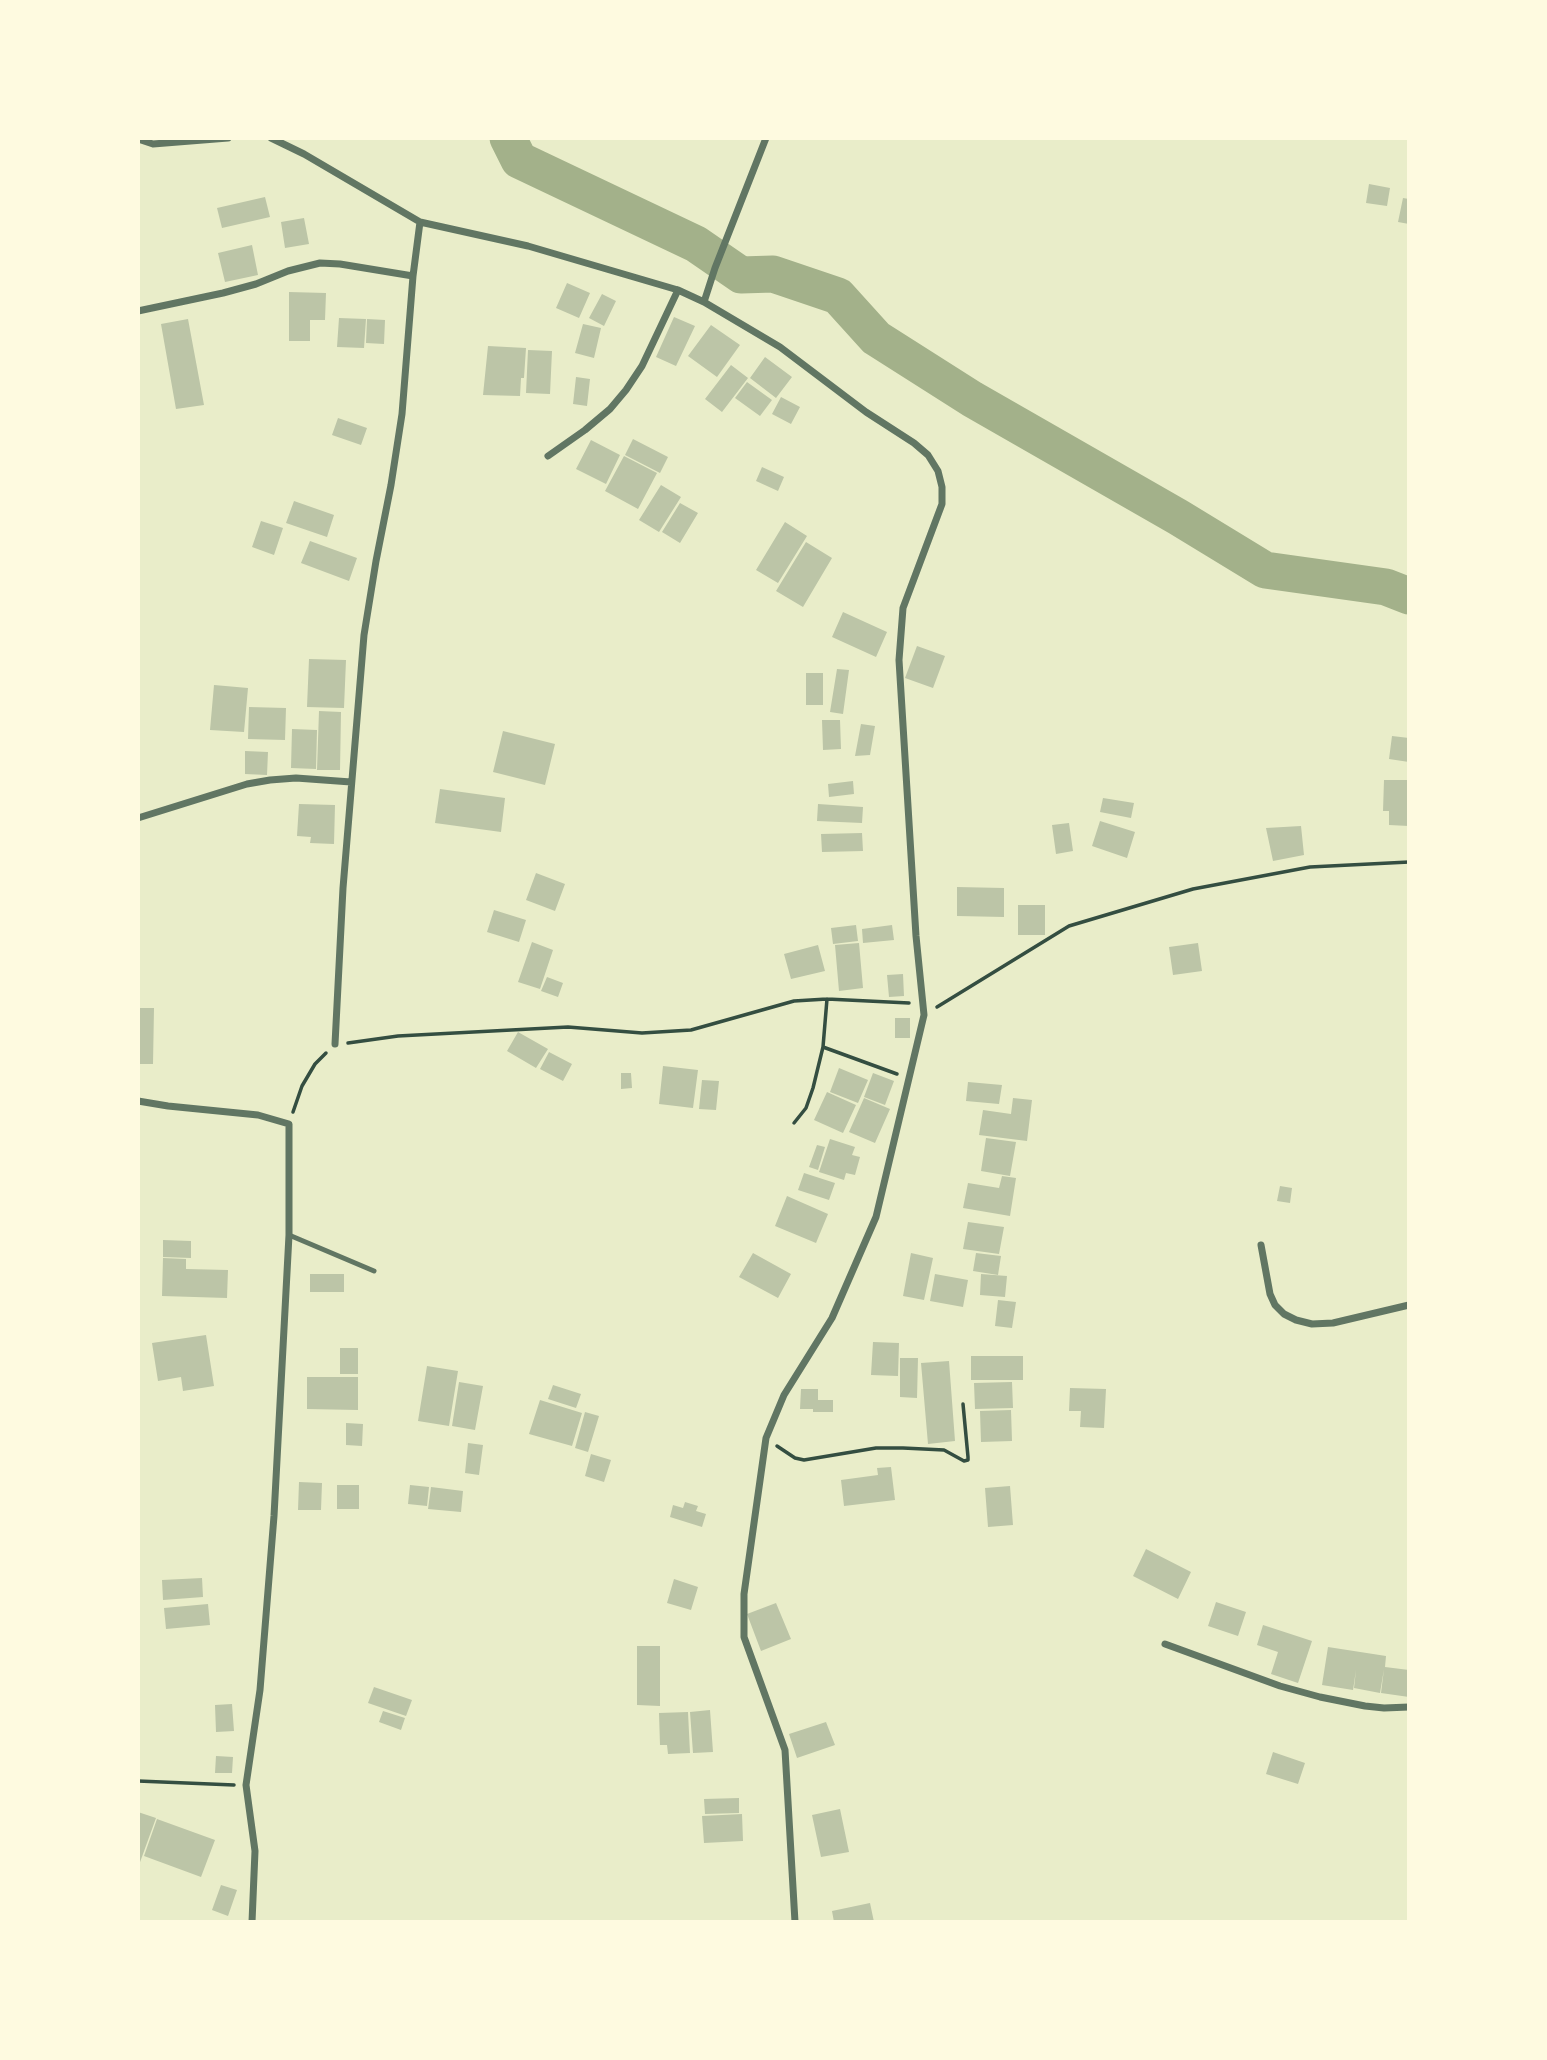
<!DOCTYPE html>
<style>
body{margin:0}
#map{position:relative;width:1547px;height:2060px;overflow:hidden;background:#e9edc9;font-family:"Archivo Narrow",sans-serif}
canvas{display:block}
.frame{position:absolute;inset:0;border:140px solid #fefae0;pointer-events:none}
</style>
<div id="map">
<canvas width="1547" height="2060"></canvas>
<div class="frame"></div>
</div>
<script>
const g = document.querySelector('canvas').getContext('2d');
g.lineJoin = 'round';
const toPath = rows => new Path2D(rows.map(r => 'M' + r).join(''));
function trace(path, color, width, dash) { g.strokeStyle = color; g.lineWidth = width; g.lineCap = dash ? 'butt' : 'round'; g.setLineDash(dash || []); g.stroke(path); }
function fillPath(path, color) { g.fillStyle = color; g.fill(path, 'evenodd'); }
const river = toPath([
 [508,138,519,160,696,244,741,275,773,274,838,296,876,338,972,399,1178,517,1265,570,1386,587,1409,596]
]);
const building = toPath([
 [1369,184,1390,188,1387,206,1366,203],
 [265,197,270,217,222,228,217,208],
 [1403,198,1409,199,1409,224,1398,222],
 [304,218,309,244,285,248,281,222],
 [252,245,258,275,225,282,218,253],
 [567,283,590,293,579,318,556,308],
 [289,292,326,293,325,320,310,320,310,341,289,341],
 [602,294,616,301,604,326,589,318],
 [674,317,695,326,676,366,656,357],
 [339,318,366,319,364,348,337,347],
 [188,319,204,405,176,409,161,324],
 [367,319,385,320,384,344,366,343],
 [583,324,601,328,594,358,575,353],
 [711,325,740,345,717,377,688,356],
 [488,346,526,348,524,378,521,378,520,396,483,395],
 [528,350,552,351,550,394,526,393],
 [765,357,792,377,776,398,750,378],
 [731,365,748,378,722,412,705,399],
 [576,377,590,379,587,406,573,404],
 [747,382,772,400,760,416,735,398],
 [781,397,800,407,791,424,772,414],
 [338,418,367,428,361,445,332,435],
 [633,439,668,457,660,473,625,455],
 [591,440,620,455,606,484,576,469],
 [624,456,657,473,638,509,605,491],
 [762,467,784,477,778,491,756,481],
 [661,485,681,497,659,532,639,520],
 [294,501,334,515,327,537,286,523],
 [680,503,698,513,680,543,662,532],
 [261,521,283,528,274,555,252,547],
 [785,522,807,536,778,583,756,570],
 [310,541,357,558,349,581,301,563],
 [806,542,832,558,803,607,776,591],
 [843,612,887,632,876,657,832,637],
 [917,646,945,656,933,688,905,678],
 [309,659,346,660,344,708,307,707],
 [837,669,849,670,843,714,830,712],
 [806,673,823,673,823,705,806,705],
 [214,685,248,688,244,732,210,730],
 [249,707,286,708,285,740,248,739],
 [319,711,341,712,340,770,317,770],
 [822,720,840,720,841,749,823,750],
 [861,724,875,726,870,755,855,756],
 [292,729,317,730,316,769,291,768],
 [503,731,555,744,545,785,493,772],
 [1392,736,1409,738,1409,762,1389,759],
 [245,751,268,752,267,775,245,774],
 [1384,780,1409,780,1409,826,1389,825,1389,811,1383,811],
 [853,781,854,794,829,797,828,784],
 [440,789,505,798,501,832,435,823],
 [1103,798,1134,803,1131,818,1100,812],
 [299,804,335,805,334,844,310,843,311,837,297,836],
 [818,804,863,807,862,823,817,821],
 [1100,821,1135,832,1127,858,1092,846],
 [1069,823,1073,851,1056,854,1052,825],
 [1301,826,1304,855,1273,861,1266,828],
 [862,833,863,851,822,852,821,834],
 [536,873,565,884,555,911,526,900],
 [957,887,1004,888,1004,917,957,916],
 [1018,905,1045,905,1045,935,1018,935],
 [494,910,526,920,519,942,487,932],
 [856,925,858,941,833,944,831,928],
 [892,925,894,940,863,943,862,929],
 [532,942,553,950,540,989,518,982],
 [859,943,863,988,839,991,835,945],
 [1198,943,1202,971,1173,975,1169,947],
 [818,945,825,971,791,979,784,954],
 [903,974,904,996,889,997,887,975],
 [547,977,563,983,558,997,541,991],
 [138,1008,154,1008,153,1064,138,1064],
 [895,1018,910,1018,910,1038,895,1038],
 [518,1032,548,1049,536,1068,507,1051],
 [549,1052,572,1064,563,1081,540,1069],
 [663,1066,698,1070,693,1108,659,1104],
 [839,1068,868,1080,858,1103,830,1092],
 [621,1073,631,1073,632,1088,621,1089],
 [873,1073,894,1081,885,1105,864,1097],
 [702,1080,719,1081,716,1110,699,1109],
 [968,1082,1002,1085,999,1104,966,1101],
 [827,1092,856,1105,843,1133,814,1120],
 [864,1098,890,1109,875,1143,849,1132],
 [1013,1098,1032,1100,1027,1141,979,1135,983,1110,1011,1114],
 [986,1138,1016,1142,1010,1176,981,1171],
 [830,1139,855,1147,852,1155,860,1157,855,1175,846,1173,844,1180,819,1172],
 [817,1145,825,1147,818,1170,809,1167],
 [804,1173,835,1183,829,1200,798,1190],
 [1002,1176,1016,1178,1010,1216,963,1208,968,1183,999,1188],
 [1280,1186,1292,1188,1290,1203,1277,1201],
 [787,1196,828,1214,816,1243,775,1226],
 [968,1222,1004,1227,999,1254,963,1249],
 [163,1240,191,1241,191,1258,163,1257],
 [753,1253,791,1274,778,1298,739,1277],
 [911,1253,933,1258,924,1300,903,1296],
 [976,1253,1001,1256,998,1275,973,1271],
 [163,1258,186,1259,186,1269,228,1270,227,1298,162,1296],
 [310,1274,344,1274,344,1292,310,1292],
 [935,1274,968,1280,963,1307,930,1301],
 [981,1274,1007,1276,1005,1297,980,1295],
 [998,1300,1016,1302,1012,1328,995,1326],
 [206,1335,214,1386,183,1391,181,1377,158,1381,152,1343],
 [873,1342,899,1343,898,1376,871,1375],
 [340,1348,358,1348,358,1374,340,1374],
 [971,1356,1023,1356,1023,1380,971,1380],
 [900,1358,918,1358,917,1398,900,1397],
 [949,1361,955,1441,928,1444,921,1363],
 [427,1366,458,1371,449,1426,418,1421],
 [307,1377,358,1377,358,1410,307,1409],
 [459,1382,483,1386,475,1430,452,1426],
 [1012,1382,1013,1408,975,1409,974,1383],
 [553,1385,581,1394,576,1408,548,1399],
 [1070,1388,1106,1389,1104,1428,1080,1427,1081,1411,1069,1411],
 [801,1389,818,1389,818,1400,833,1400,833,1412,813,1412,813,1409,800,1409],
 [540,1400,582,1413,572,1446,529,1434],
 [1011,1410,1012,1441,981,1442,980,1411],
 [585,1412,599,1416,588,1452,575,1448],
 [346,1423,363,1424,362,1446,346,1445],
 [468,1443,483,1445,479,1475,465,1473],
 [591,1454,611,1460,604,1482,585,1476],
 [891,1467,895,1500,844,1506,841,1480,878,1475,877,1468],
 [299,1482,322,1483,321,1510,298,1510],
 [337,1485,359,1485,359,1509,337,1509],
 [410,1485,429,1487,427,1506,408,1504],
 [1010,1486,1013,1525,988,1527,985,1488],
 [431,1487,463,1491,461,1512,428,1509],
 [685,1502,698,1506,696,1511,706,1514,702,1527,670,1517,673,1505,683,1508],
 [1146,1549,1191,1572,1178,1599,1133,1576],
 [202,1578,203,1597,163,1600,162,1580],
 [674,1579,698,1587,691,1610,667,1603],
 [1216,1602,1246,1612,1238,1636,1208,1626],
 [776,1603,791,1639,761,1651,747,1614],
 [208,1604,210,1625,166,1629,164,1608],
 [1263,1625,1312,1641,1298,1683,1271,1674,1278,1652,1257,1645],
 [637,1646,660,1646,660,1706,637,1705],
 [1328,1647,1386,1656,1385,1667,1409,1670,1407,1685,1409,1685,1409,1697,1381,1693,1384,1669,1380,1693,1354,1688,1356,1670,1353,1690,1322,1685],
 [374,1687,412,1700,406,1716,368,1703],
 [232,1704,234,1731,216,1732,215,1705],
 [710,1710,713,1752,693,1753,690,1712],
 [383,1711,405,1718,401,1730,379,1722],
 [688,1712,690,1753,668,1754,667,1745,660,1745,659,1713],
 [826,1722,835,1745,797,1758,789,1734],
 [1273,1752,1305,1763,1298,1784,1266,1774],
 [216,1756,233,1757,232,1773,215,1773],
 [739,1798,739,1813,705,1814,704,1799],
 [840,1809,849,1852,821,1857,812,1815],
 [138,1812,156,1818,139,1865,138,1865],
 [742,1814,743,1841,704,1843,702,1816],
 [157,1819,215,1840,201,1877,144,1856],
 [221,1885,237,1890,228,1916,212,1910],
 [870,1903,874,1922,834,1922,832,1911]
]);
const path = toPath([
 [937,1007,1069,926,1193,889,1310,867,1409,862],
 [348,1043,398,1036,568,1027,642,1033,691,1030,794,1001,827,999,909,1003],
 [823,1047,897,1074],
 [293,1112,302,1086,315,1064,326,1053],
 [794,1123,806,1108,813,1088,823,1047,827,999],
 [777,1446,795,1458,804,1460,876,1448,903,1448,944,1450,964,1461,968,1460,968,1457,963,1404],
 [138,1781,234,1785]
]);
const service = toPath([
 [289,1235,374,1271]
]);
const minor = toPath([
 [271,138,304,154,420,222,528,246,678,290,704,302,780,347,866,412,914,443,928,455,938,471,942,487,942,504,903,608,899,660,916,936,924,1015,876,1217,832,1318,784,1395,766,1438,744,1594,744,1637,785,1750,795,1922],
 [138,139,153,144,228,138],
 [704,302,715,268,766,138],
 [138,311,223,293,256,284,288,271,320,263,340,264,413,276],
 [548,456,585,430,610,409,626,390,642,366,678,290],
 [138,818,247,784,270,780,296,778,351,782],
 [335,1044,343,888,364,635,376,561,391,485,402,414,413,276,420,222],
 [138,1101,168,1106,258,1115,289,1124,289,1235,274,1516,260,1690,246,1785,255,1851,252,1922],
 [1261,1245,1270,1294,1275,1305,1284,1314,1296,1320,1312,1324,1333,1323,1409,1305],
 [1165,1644,1280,1686,1320,1697,1365,1706,1384,1708,1409,1707]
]);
trace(river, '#a3b18a', 37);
fillPath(building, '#bcc5a7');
trace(path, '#344e41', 3.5);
trace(service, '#617663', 5);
trace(minor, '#617663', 7);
</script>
